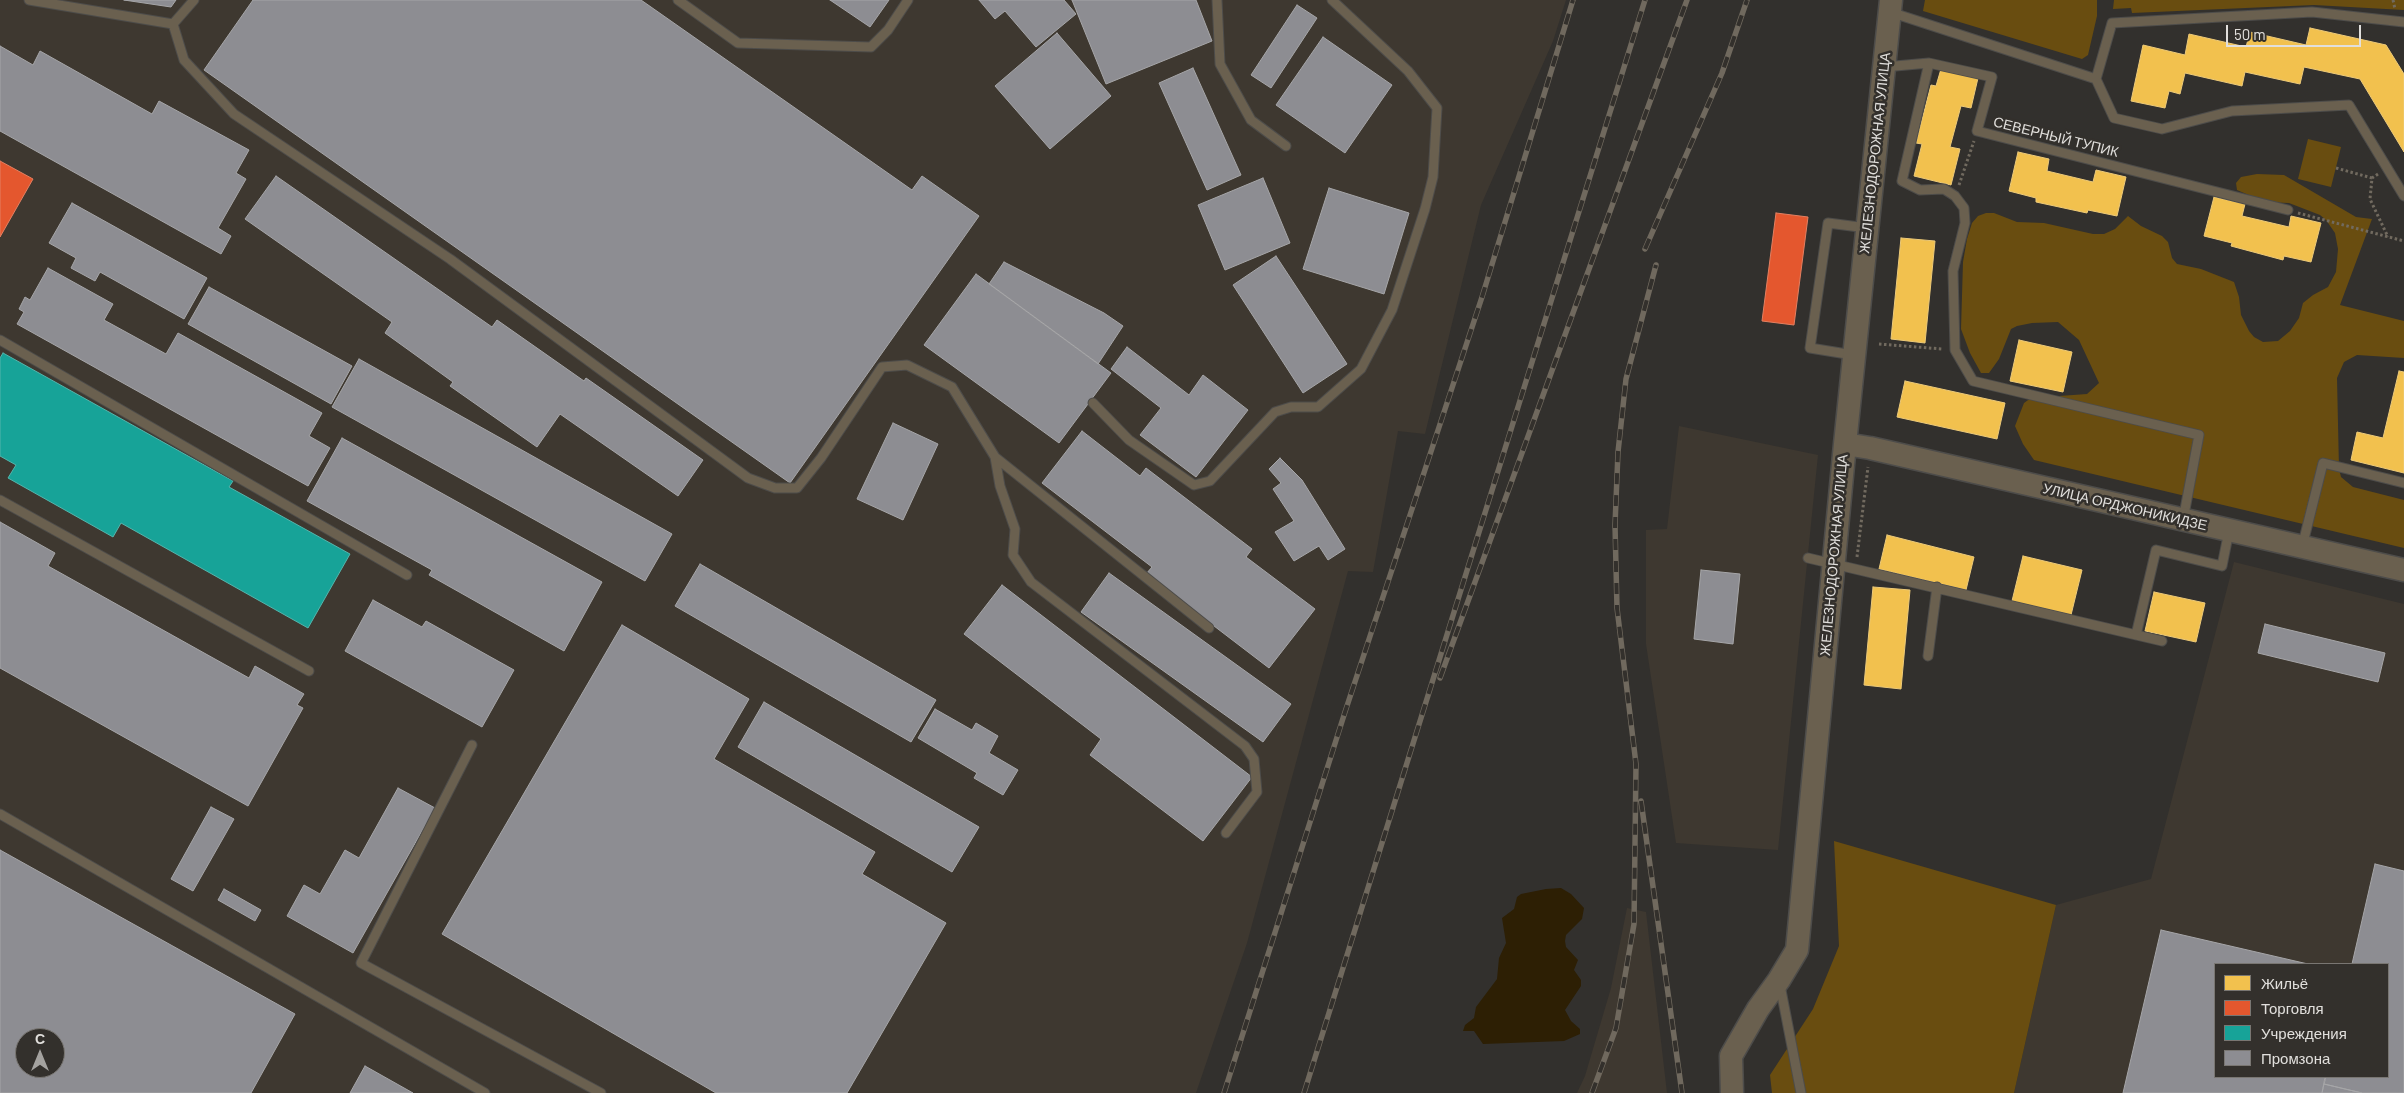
<!DOCTYPE html>
<meta charset="utf-8">
<style>
body{margin:0}
#map{position:relative;width:2404px;height:1093px;overflow:hidden;background:#32302d;font-family:Barlow,sans-serif}
canvas{display:block}
.legend{position:absolute;left:2214px;top:963px;width:175px;height:115px;box-sizing:border-box;background:#33302c;border:1px solid #797672;margin:0;padding:6px 9px;list-style:none;font-size:15px;color:#e1dfdc}
.legend li{display:flex;align-items:center;gap:10px;height:25px}
.legend b{width:25px;border:1px solid #797672}
.north{position:absolute;left:15px;top:1028px;width:50px;height:50px;box-sizing:border-box;background:#33302c;border:1px solid #797672;border-radius:50%;rotate:0deg;font-size:14px;font-weight:700;line-height:20px;text-align:center;color:#e1dfdc}
.north::after{content:'';display:block;margin:auto;width:18px;height:22px;background:#a4a29f;clip-path:polygon(50% 0,100% 100%,50% 72%,0 100%)}
.scale{position:absolute;left:2226px;top:25px;width:135px;height:22px;box-sizing:border-box;border:2px solid #e1dfdc;border-top:0;padding-left:6px;font-size:15px;line-height:18px;white-space:nowrap;color:#e1dfdc;-webkit-text-stroke:4px #33302c;paint-order:stroke}
</style>
<div id="map">
<canvas width="2404" height="1093"></canvas>
<ul class="legend">
<li><b style="height:14px;background:#f2c14e"></b>Жильё</li>
<li><b style="height:14px;background:#e4572e"></b>Торговля</li>
<li><b style="height:14px;background:#17a398"></b>Учреждения</li>
<li><b style="height:14px;background:#8d8d92"></b>Промзона</li>
</ul>
<div class="north">С</div>
<div class="scale">50 m</div>
</div>
<script>
const g = document.querySelector('canvas').getContext('2d');
g.lineJoin = 'round';
function fillPath(path, color) { g.fillStyle = color; g.fill(path, 'evenodd'); }
const toPath = rows => new Path2D(rows.map(r => 'M' + r).join(''));
function trace(path, color, width, dash) { g.strokeStyle = color; g.lineWidth = width; g.lineCap = dash ? 'butt' : 'round'; g.setLineDash(dash || []); g.stroke(path); }
function write(font, color, halo, rows, align = 'center') {
  g.font = font + ' Barlow,sans-serif'; g.lineWidth = 5; g.setLineDash([]); g.textBaseline = 'middle'; g.strokeStyle = halo; g.fillStyle = color; for (const [text, x, y, turn = 0] of rows) {
    g.save(); g.translate(x, y); g.rotate((+turn || 0) * Math.PI / 180); g.textAlign = isNaN(turn) ? turn : align; if (halo) g.strokeText(text, 0, 0); g.fillText(text, 0, 0); g.restore();
  }
}
const built = toPath([
 [0,0,1566,0,1553,41,1481,205,1425,434,1398,431,1373,572,1348,571,1247,943,1196,1093,0,1093],
 [25,1038,55,1038,55,1068,25,1068],
 [1679,426,1818,455,1778,850,1676,843,1646,644,1646,530,1667,529],
 [2234,562,2404,604,2404,1093,2014,1093,2056,905,2151,879],
 [2215,964,2388,964,2388,1077,2215,1077],
 [1627,908,1646,912,1667,1093,1577,1093,1585,1076,1611,988]
]);
const green = toPath([
 [1925,0,2097,0,2097,16,2088,55,2082,59,1923,11],
 [2114,0,2404,0,2404,10,2314,5,2132,13,2131,8,2113,9],
 [2308,139,2341,147,2331,187,2298,179],
 [2257,174,2284,175,2356,217,2372,219,2340,305,2404,321,2404,358,2357,355,2344,362,2337,378,2339,469,2341,477,2353,487,2404,500,2404,548,2034,460,2023,444,2015,426,2024,403,2031,398,2087,394,2099,383,2079,340,2058,322,2032,323,2017,326,2011,329,1999,359,1989,373,1981,373,1970,353,1961,329,1963,262,1967,239,1972,223,1978,216,1986,213,1994,213,2017,222,2044,223,2093,234,2104,234,2115,229,2128,216,2141,226,2162,236,2168,242,2172,258,2177,264,2201,269,2234,282,2239,297,2241,315,2249,331,2254,337,2263,342,2278,341,2290,331,2299,318,2303,303,2313,295,2328,287,2336,272,2338,249,2335,233,2326,220,2320,215,2289,203,2265,202,2237,190,2236,183,2241,177],
 [1834,841,2056,905,2014,1093,1772,1093,1770,1075,1813,1009,1839,946]
]);
const water = toPath([
 [1561,888,1571,894,1584,908,1582,919,1566,935,1565,941,1566,947,1578,960,1574,970,1581,980,1581,986,1565,1010,1571,1021,1580,1029,1580,1034,1564,1041,1483,1044,1474,1031,1463,1031,1465,1025,1474,1018,1476,1007,1497,979,1499,958,1506,943,1502,918,1514,909,1517,897,1521,894,1546,889]
]);
const homes = toPath([
 [2310,28,2386,45,2404,74,2404,152,2360,79,2304,67,2300,84,2245,72,2242,86,2185,73,2180,94,2169,91,2165,108,2131,101,2143,45,2185,55,2189,34,2246,47,2250,32,2306,45,2310,28],
 [1941,69,1978,78,1971,108,1961,106,1950,147,1960,149,1951,185,1914,176,1922,144,1916,143,1931,85,1936,86,1941,69],
 [2018,152,2049,159,2047,171,2093,182,2096,170,2126,177,2117,216,2088,210,2087,213,2036,202,2036,198,2009,191,2018,152],
 [2214,197,2245,204,2242,216,2289,227,2291,216,2321,223,2311,262,2284,256,2283,260,2231,246,2232,243,2204,236,2214,197],
 [1901,238,1935,241,1925,343,1891,339,1901,238],
 [2019,340,2072,352,2063,392,2010,381,2019,340],
 [2399,371,2404,372,2404,473,2351,460,2357,432,2383,438,2399,371],
 [1905,381,2005,403,1997,439,1897,417,1905,381],
 [1887,535,1974,557,1966,590,1879,569,1887,535],
 [2023,556,2082,570,2071,615,2012,601,2023,556],
 [1873,587,1910,590,1901,689,1864,685,1873,587],
 [2154,592,2205,603,2196,642,2145,631,2154,592]
]);
const shops = toPath([
 [0,161,33,179,0,237,0,161],
 [1776,213,1808,217,1794,325,1762,321,1776,213]
]);
const public = toPath([
 [3,353,233,481,229,487,350,554,308,628,121,523,113,537,8,478,16,465,0,456,0,358,3,353]
]);
const industry = toPath([
 [124,0,176,0,171,7,124,0],
 [253,0,641,0,912,190,922,176,979,216,790,483,204,70,253,0],
 [830,0,889,0,870,27,830,0],
 [979,0,1064,0,1076,14,1036,47,1005,11,995,19,979,0],
 [1072,0,1196,0,1212,41,1106,84,1072,0],
 [1297,5,1317,18,1271,88,1251,75,1297,5],
 [1057,33,1111,96,1050,149,995,86,1057,33],
 [1323,37,1392,85,1345,153,1276,105,1323,37],
 [0,46,33,65,40,51,152,114,159,101,249,150,236,173,246,179,218,228,231,236,221,254,0,131,0,46],
 [1193,68,1241,175,1207,190,1159,83,1193,68],
 [276,176,492,327,497,320,584,381,586,378,703,460,678,496,560,414,537,447,450,386,453,382,385,333,392,322,245,219,276,176],
 [1263,178,1290,243,1225,270,1198,205,1263,178],
 [1329,188,1409,213,1384,294,1303,269,1329,188],
 [72,203,207,278,184,319,100,272,95,281,71,268,76,258,49,243,72,203],
 [1276,256,1347,364,1303,393,1233,285,1276,256],
 [1004,262,1104,313,1123,326,1098,364,989,284,1004,262],
 [48,268,113,304,104,320,166,354,178,333,322,413,309,436,330,448,308,486,17,324,24,312,19,309,25,297,30,300,48,268],
 [976,274,1111,373,1059,443,924,345,976,274],
 [209,287,352,366,331,404,188,324,209,287],
 [1127,347,1189,395,1203,375,1248,410,1196,477,1140,435,1161,408,1111,369,1127,347],
 [359,359,672,534,645,581,332,407,359,359],
 [893,423,938,444,903,520,857,499,893,423],
 [1082,431,1140,476,1146,468,1252,549,1246,557,1315,609,1269,668,1146,574,1152,567,1042,483,1082,431],
 [342,438,602,582,564,651,429,575,432,570,307,501,342,438],
 [1280,458,1302,480,1345,549,1328,560,1319,546,1294,561,1275,532,1294,521,1273,489,1281,483,1269,469,1280,458],
 [0,522,55,553,48,566,249,678,255,666,304,694,297,705,303,708,248,806,0,668,0,522],
 [700,564,936,700,911,742,675,606,700,564],
 [1701,570,1740,574,1733,644,1694,639,1701,570],
 [1109,573,1291,704,1263,742,1081,612,1109,573],
 [1002,585,1252,777,1203,841,1090,755,1101,739,964,634,1002,585],
 [373,600,422,627,426,621,514,670,482,727,345,651,373,600],
 [2265,624,2385,653,2378,682,2258,653,2265,624],
 [622,625,749,699,714,759,875,852,862,874,946,923,847,1093,716,1093,442,934,622,625],
 [764,702,979,827,952,872,738,747,764,702],
 [935,709,972,730,976,723,998,736,989,753,1018,770,1003,795,974,778,977,773,918,738,935,709],
 [398,788,435,808,353,953,287,916,304,885,320,894,345,850,359,858,398,788],
 [211,807,234,819,193,891,171,879,211,807],
 [0,850,295,1014,251,1093,0,1093,0,850],
 [25,1038,55,1038,55,1068,25,1068,25,1038],
 [2375,864,2404,871,2404,1093,2362,1093,2324,1084,2326,1077,2388,1077,2388,964,2352,964,2375,864],
 [224,889,261,910,255,921,218,900,224,889],
 [2161,930,2308,964,2215,964,2215,1077,2325,1077,2322,1093,2123,1093,2161,930],
 [365,1066,413,1093,350,1093,365,1066],
 [2324,1084,2362,1093,2322,1093,2324,1084]
]);
const path = toPath([
 [2393,0,2395,9],
 [2336,168,2372,178],
 [2378,174,2372,178,2370,199,2388,237],
 [1959,185,1974,141],
 [2298,213,2404,241],
 [1879,344,1942,349],
 [1857,557,1868,467]
]);
const service = toPath([
 [29,0,173,24],
 [678,0,738,43,871,47,888,30,908,0],
 [1217,0,1220,64,1251,120,1286,146],
 [1890,12,2096,79,2114,118,2162,129,2232,111,2349,105,2404,196],
 [173,24,184,60,234,114,450,259,748,478,775,488,797,488,821,458,882,367,907,365,952,387,995,457,1000,486,1015,529,1013,555,1031,582,1245,746,1254,759,1257,792,1226,833],
 [173,24,194,0],
 [1929,63,1902,181,1920,190,1944,189,1955,196,1964,208,1965,223,1953,271,1955,350,1973,381,2199,435,2183,520],
 [1884,67,1929,63,1992,77,1977,131,2288,210],
 [2096,79,2112,23,2312,12,2404,22],
 [0,340,407,575],
 [1853,355,1810,348,1828,223,1867,228],
 [1093,403,1129,440,1194,485,1210,481,1275,412,1291,407,1318,407,1361,369,1392,310,1425,209,1433,177,1437,108,1408,71,1332,0],
 [995,457,1209,628],
 [0,500,309,671],
 [2302,547,2323,463,2404,483],
 [1808,558,2162,641],
 [2136,635,2156,550,2222,566,2229,531],
 [1928,656,1937,587],
 [472,745,361,963,601,1093],
 [0,814,485,1093],
 [1780,985,1801,1093]
]);
const tertiary = toPath([
 [1845,444,1870,448,2404,570],
 [1732,1093,1731,1056,1758,1009,1779,980,1797,950,1845,444,1891,0]
]);
const rail = toPath([
 [1645,249,1722,73,1747,0],
 [1440,678,1687,0],
 [1641,801,1682,1093],
 [1224,1093,1345,712,1482,297,1573,0],
 [1304,1093,1645,0],
 [1592,1093,1616,1028,1634,924,1636,764,1617,608,1615,525,1618,452,1626,379,1656,265]
]);
const streetNames = [
 ["СЕВЕРНЫЙ ТУПИК",2056,137,14],
 ["ЖЕЛЕЗНОДОРОЖНАЯ УЛИЦА",1875,153,-84],
 ["УЛИЦА ОРДЖОНИКИДЗЕ",2125,507,13],
 ["ЖЕЛЕЗНОДОРОЖНАЯ УЛИЦА",1834,555,-85]
];
fillPath(built, '#3e3830');
fillPath(green, '#694d10');
fillPath(water, '#2d1f04');
fillPath(homes, '#f2c14e');
trace(homes, '#edca79', 1);
fillPath(shops, '#e4572e');
trace(shops, '#e38062', 1);
fillPath(public, '#17a398');
trace(public, '#54b5ac', 1);
fillPath(industry, '#8d8d92');
trace(industry, '#a6a6a8', 1);
trace(service, '#4d4c4a', 11);
trace(tertiary, '#4d4c4a', 25);
trace(path, '#716a5f', 3, [2.5, 2.5]);
trace(service, '#6a604f', 9);
trace(tertiary, '#6a604f', 22);
trace(rail, '#70695e', 5.5);
trace(rail, '#33302c', 4, [11]);
write('14px', '#e1dfdc', '#33302c', streetNames);
</script>
